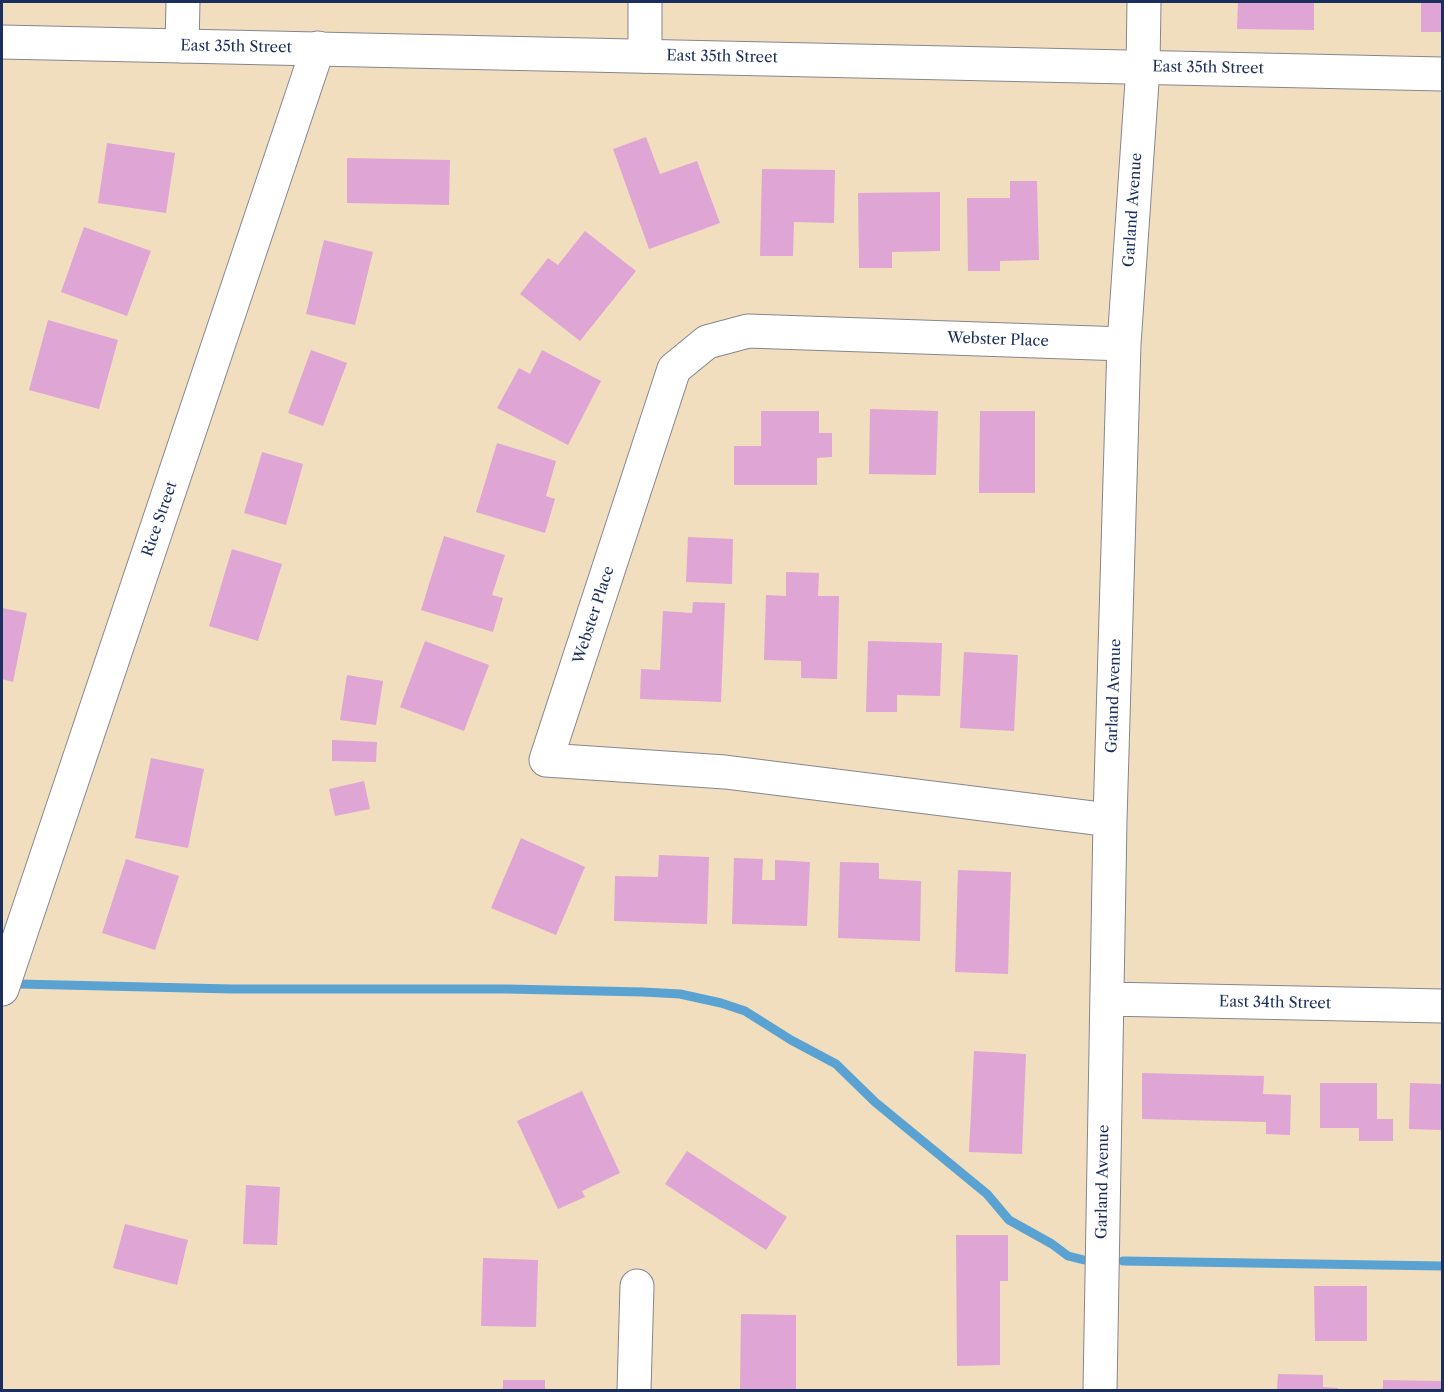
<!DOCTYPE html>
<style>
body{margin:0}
#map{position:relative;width:1444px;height:1392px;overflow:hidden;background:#f1debf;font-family:"Libre Caslon Text",serif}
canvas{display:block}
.frame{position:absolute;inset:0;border:3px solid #1b2f5e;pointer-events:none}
</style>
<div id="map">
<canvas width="1444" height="1392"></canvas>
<div class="frame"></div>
</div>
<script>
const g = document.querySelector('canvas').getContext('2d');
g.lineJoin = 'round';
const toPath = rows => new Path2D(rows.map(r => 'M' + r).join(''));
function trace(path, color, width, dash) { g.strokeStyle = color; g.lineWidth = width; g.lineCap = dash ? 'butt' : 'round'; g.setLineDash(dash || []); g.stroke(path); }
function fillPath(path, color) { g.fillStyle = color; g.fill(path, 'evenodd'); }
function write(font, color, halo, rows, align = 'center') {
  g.font = font + ' "Libre Caslon Text",serif'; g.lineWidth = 4.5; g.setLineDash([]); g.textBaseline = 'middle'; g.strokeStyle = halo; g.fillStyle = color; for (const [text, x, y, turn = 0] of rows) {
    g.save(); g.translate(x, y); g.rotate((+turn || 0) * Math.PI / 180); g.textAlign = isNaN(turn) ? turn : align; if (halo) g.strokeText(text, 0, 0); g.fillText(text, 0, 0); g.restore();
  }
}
const stream = toPath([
 [19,984,232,989,508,989,643,992,680,994,721,1003,745,1011,791,1040,836,1064,875,1102,987,1194,1009,1220,1052,1244,1068,1256,1084,1260],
 [1123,1261,1442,1266]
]);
const building = toPath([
 [1238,2,1314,2,1314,30,1237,29],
 [1421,2,1442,2,1442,32,1421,32],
 [646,137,660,174,697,161,720,223,649,249,613,149],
 [107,143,175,153,166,213,98,203],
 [347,158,450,160,449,205,347,203],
 [762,169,835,170,834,223,794,222,793,256,760,256],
 [1010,181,1037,181,1039,260,1000,261,1000,271,968,271,967,198,1010,198],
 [940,192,940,251,892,252,892,268,859,268,858,193],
 [84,227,151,251,127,316,61,292],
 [585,231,636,271,580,341,520,294,548,258,558,265],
 [324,240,373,252,355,325,306,314],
 [48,320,118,340,99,409,29,390],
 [311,350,347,363,323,426,288,413],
 [542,350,601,381,568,445,497,408,519,368,530,374],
 [870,409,938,411,936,475,869,474],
 [761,411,819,411,819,433,832,433,832,457,817,458,817,485,734,485,734,446,761,446],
 [980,411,1035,411,1035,493,979,493],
 [497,443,556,461,546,496,555,499,545,533,476,512],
 [262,452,303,464,286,525,244,513],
 [444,536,505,555,492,595,503,598,493,632,421,610],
 [688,537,733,539,732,584,686,582],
 [232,549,282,564,258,641,209,626],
 [786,572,819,573,818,596,839,596,837,679,801,678,801,661,764,660,766,595,786,596],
 [693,602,725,603,721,702,640,699,641,669,660,670,663,611,692,613],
 [2,608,27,613,13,682,2,679],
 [425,641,489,665,464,731,400,707],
 [868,641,942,643,940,696,897,695,897,712,866,712],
 [964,652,1018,655,1014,731,960,728],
 [347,675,383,681,376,725,340,720],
 [332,740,377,742,376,762,332,761],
 [151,758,204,769,188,848,135,838],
 [364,781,370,809,335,816,329,789],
 [521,838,585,867,556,935,491,908],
 [659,855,709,857,707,924,614,921,615,876,658,877],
 [734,858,763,859,762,880,775,880,775,860,810,862,807,926,732,924],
 [126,859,179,876,155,950,102,933],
 [840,862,879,863,879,879,921,881,920,941,838,938],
 [958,870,1011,872,1008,974,955,972],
 [974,1051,1026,1054,1022,1154,969,1152],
 [1142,1073,1264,1076,1263,1094,1291,1095,1290,1135,1266,1134,1266,1122,1142,1119],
 [1320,1083,1377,1083,1377,1119,1393,1119,1393,1141,1359,1141,1359,1128,1320,1128],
 [1410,1083,1442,1084,1442,1130,1409,1129],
 [582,1091,620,1173,582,1191,585,1197,558,1209,517,1121],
 [687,1151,787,1217,766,1250,665,1184],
 [246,1185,280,1187,277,1245,243,1244],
 [125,1224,188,1240,177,1285,113,1268],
 [956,1235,1008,1235,1008,1281,1000,1281,1000,1365,957,1366],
 [483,1258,538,1260,536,1327,481,1326],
 [1314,1286,1367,1286,1367,1341,1315,1341],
 [741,1314,796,1315,796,1390,740,1390],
 [1278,1374,1323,1375,1323,1387,1338,1388,1338,1390,1277,1390],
 [503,1380,545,1380,545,1390,503,1390],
 [1383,1380,1442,1381,1442,1390,1383,1390]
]);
const minor = toPath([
 [182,46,183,2],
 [645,56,645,2],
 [1110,820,725,772,546,760,674,369,707,342,748,331,1124,344],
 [2,989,318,48],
 [1107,999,1442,1006],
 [634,1390,637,1286],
 [1100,1390,1110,820,1124,344,1143,67,1144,2]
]);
const tertiary = toPath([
 [2,42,1442,74]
]);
const streetNames = [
 ["East 35th Street",236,47,1],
 ["East 35th Street",722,57,1],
 ["East 35th Street",1208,68,1],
 ["Garland Avenue",1133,210,-86],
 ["Webster Place",998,340,2],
 ["Rice Street",160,519,-71],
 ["Webster Place",594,615,-72],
 ["Garland Avenue",1114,696,-88],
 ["East 34th Street",1275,1003,1],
 ["Garland Avenue",1103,1182,-89]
];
trace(stream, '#5aa2d1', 9);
fillPath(building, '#dfa5d4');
trace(minor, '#86868e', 35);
trace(tertiary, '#86868e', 35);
trace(minor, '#fff', 33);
trace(tertiary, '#fff', 33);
write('15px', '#1b2f5e', '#fff', streetNames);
</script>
